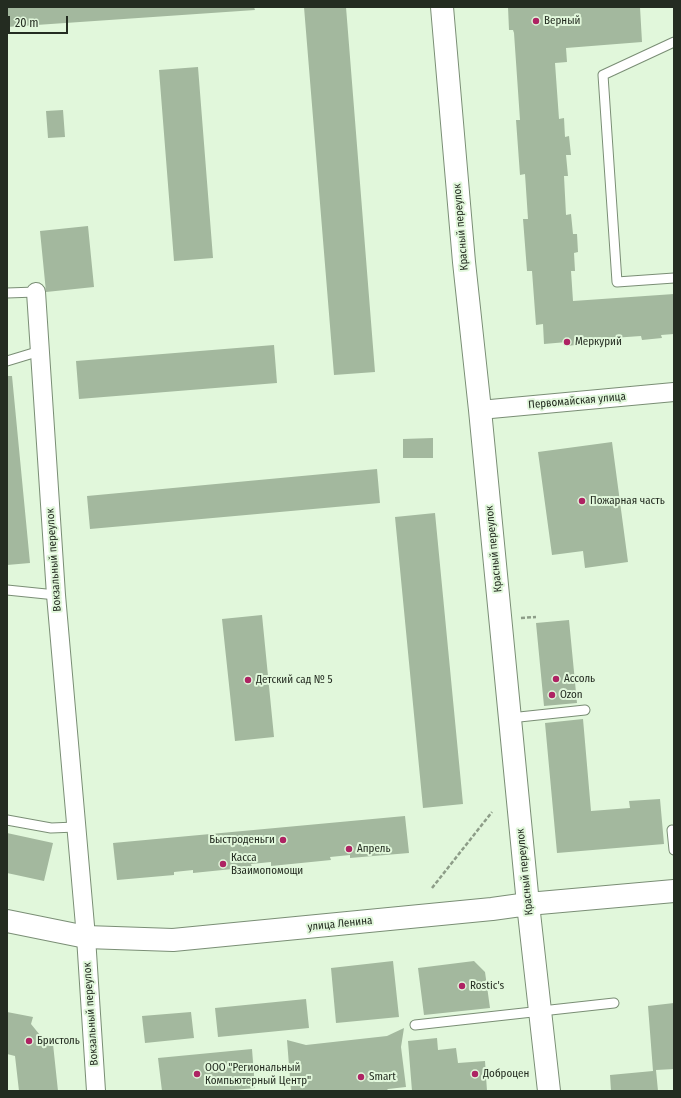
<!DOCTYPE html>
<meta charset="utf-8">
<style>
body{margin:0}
#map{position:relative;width:681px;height:1098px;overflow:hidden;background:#e1f7db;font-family:"Fira Sans Condensed",sans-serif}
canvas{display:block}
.frame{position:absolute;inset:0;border:8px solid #242c21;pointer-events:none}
.scale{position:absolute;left:8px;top:16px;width:60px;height:18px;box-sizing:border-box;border:2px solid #242c21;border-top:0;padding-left:5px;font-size:12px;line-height:14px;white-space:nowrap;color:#242c21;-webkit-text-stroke:3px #e1f7db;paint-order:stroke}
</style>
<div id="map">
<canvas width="681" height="1098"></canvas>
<div class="frame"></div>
<div class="scale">20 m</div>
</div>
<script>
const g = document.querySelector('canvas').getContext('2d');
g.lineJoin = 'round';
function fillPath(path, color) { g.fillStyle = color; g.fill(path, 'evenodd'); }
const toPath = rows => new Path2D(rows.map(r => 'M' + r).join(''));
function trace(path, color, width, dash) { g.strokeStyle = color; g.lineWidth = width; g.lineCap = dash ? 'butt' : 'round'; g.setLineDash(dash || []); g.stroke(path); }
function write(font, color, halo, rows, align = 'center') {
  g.font = font + ' "Fira Sans Condensed",sans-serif'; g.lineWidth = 4; g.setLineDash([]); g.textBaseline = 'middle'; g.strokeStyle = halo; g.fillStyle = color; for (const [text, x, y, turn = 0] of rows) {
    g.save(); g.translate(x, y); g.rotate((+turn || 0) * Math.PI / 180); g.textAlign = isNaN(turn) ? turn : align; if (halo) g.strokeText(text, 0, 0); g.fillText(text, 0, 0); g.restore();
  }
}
const building = toPath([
 [7,7,254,7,255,10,7,27],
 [304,7,346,7,375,372,334,375],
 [508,7,640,7,642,42,566,48,567,62,555,63,559,119,564,118,565,137,569,136,571,155,566,155,568,176,564,176,566,215,571,214,573,234,577,234,578,252,574,253,575,271,571,271,573,301,674,294,674,334,661,335,662,338,642,340,641,336,584,340,584,344,567,346,567,342,544,344,543,324,536,325,532,271,527,271,523,219,528,219,525,174,520,175,516,120,520,120,514,33,513,30,509,30],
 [198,67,213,258,174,261,159,70],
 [63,110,65,137,48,138,46,111],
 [88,226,94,287,46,292,40,231],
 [274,345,277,383,79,399,76,361],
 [7,376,12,376,30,563,7,565],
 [433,438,433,458,403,458,403,439],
 [612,442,628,562,585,568,583,551,552,555,538,452],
 [377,469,380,503,90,529,87,496],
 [435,513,463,804,423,808,395,517],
 [262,615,274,737,235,741,222,619],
 [569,620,577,703,544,706,536,623],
 [583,719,591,811,630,808,629,801,660,799,664,844,557,853,545,723],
 [405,816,409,853,350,858,350,855,330,857,331,860,271,866,271,862,251,864,252,867,193,873,193,870,174,872,174,875,117,880,113,843],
 [7,833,53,843,44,881,7,873],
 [393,961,399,1017,336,1023,331,968],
 [474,961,485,972,490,1008,424,1015,418,968],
 [306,999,309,1028,218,1037,215,1008],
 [674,1003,674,1069,656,1070,658,1091,611,1091,610,1075,653,1071,648,1006],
 [7,1012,33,1017,31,1024,48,1045,53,1044,58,1091,19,1091,15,1056,7,1054],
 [191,1012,194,1038,145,1043,142,1016],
 [404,1028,401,1047,406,1087,388,1089,386,1091,291,1091,287,1040,306,1045,387,1036],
 [437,1038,438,1050,456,1048,458,1063,485,1061,487,1091,412,1091,408,1041],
 [252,1049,255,1088,223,1091,162,1091,158,1058]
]);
const path = toPath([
 [521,618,536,617],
 [432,888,492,812]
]);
const service = toPath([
 [674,42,603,75,617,282,674,278],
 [7,293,36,292],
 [7,361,40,351],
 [7,590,56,595],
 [510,718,585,710],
 [7,820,51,828,76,827],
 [672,830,674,850],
 [415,1025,614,1003]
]);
const minor = toPath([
 [36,292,56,595,86,937,96,1091],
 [480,410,674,392]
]);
const secondary = toPath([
 [7,921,86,937,173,940,492,909,528,904,549,1091]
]);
const primary = toPath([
 [442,7,464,262,480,410,528,904,674,891]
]);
const markers = [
 [536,21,4,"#ae2363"],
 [567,342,4,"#ae2363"],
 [582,501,4,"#ae2363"],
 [556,679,4,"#ae2363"],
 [248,680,4,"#ae2363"],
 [552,695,4,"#ae2363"],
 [283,840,4,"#ae2363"],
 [349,849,4,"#ae2363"],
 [223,864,4,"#ae2363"],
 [462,986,4,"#ae2363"],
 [29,1041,4,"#ae2363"],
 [197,1074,4,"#ae2363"],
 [475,1074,4,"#ae2363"],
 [361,1077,4,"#ae2363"]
];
const poiNames = [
 ["Верный",544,21],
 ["Меркурий",575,342],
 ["Пожарная часть",590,501],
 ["Ассоль",564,679],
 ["Детский сад № 5",256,680],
 ["Ozon",560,695],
 ["Быстроденьги",275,840,"right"],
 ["Апрель",357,849],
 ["Касса",231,858],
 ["Взаимопомощи",231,871],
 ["Rostic's",470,986],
 ["Бристоль",37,1041],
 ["ООО \"Региональный",205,1068],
 ["Компьютерный Центр\"",205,1081],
 ["Доброцен",483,1074],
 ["Smart",369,1077]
];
const streetNames = [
 ["Красный переулок",461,227,-95],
 ["Первомайская улица",577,401,-5],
 ["Красный переулок",494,549,-96],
 ["Вокзальный переулок",54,560,-94],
 ["Красный переулок",525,872,-96],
 ["улица Ленина",340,924,-6],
 ["Вокзальный переулок",91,1014,-94]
];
fillPath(building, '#a3b89e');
trace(service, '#7a8e75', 11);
trace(minor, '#7a8e75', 20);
trace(secondary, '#7a8e75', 24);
trace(primary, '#7a8e75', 24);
trace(path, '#8d9d88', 2.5, [4, 2]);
trace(service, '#fff', 9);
trace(minor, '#fff', 18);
trace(secondary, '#fff', 22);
trace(primary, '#fff', 22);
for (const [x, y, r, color] of markers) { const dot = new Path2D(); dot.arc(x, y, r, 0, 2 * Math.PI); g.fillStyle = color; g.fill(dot); trace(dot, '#e1f7db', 1.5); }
write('11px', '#242c21', '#e1f7db', poiNames, 'left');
write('11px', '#242c21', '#e1f7db', streetNames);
</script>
